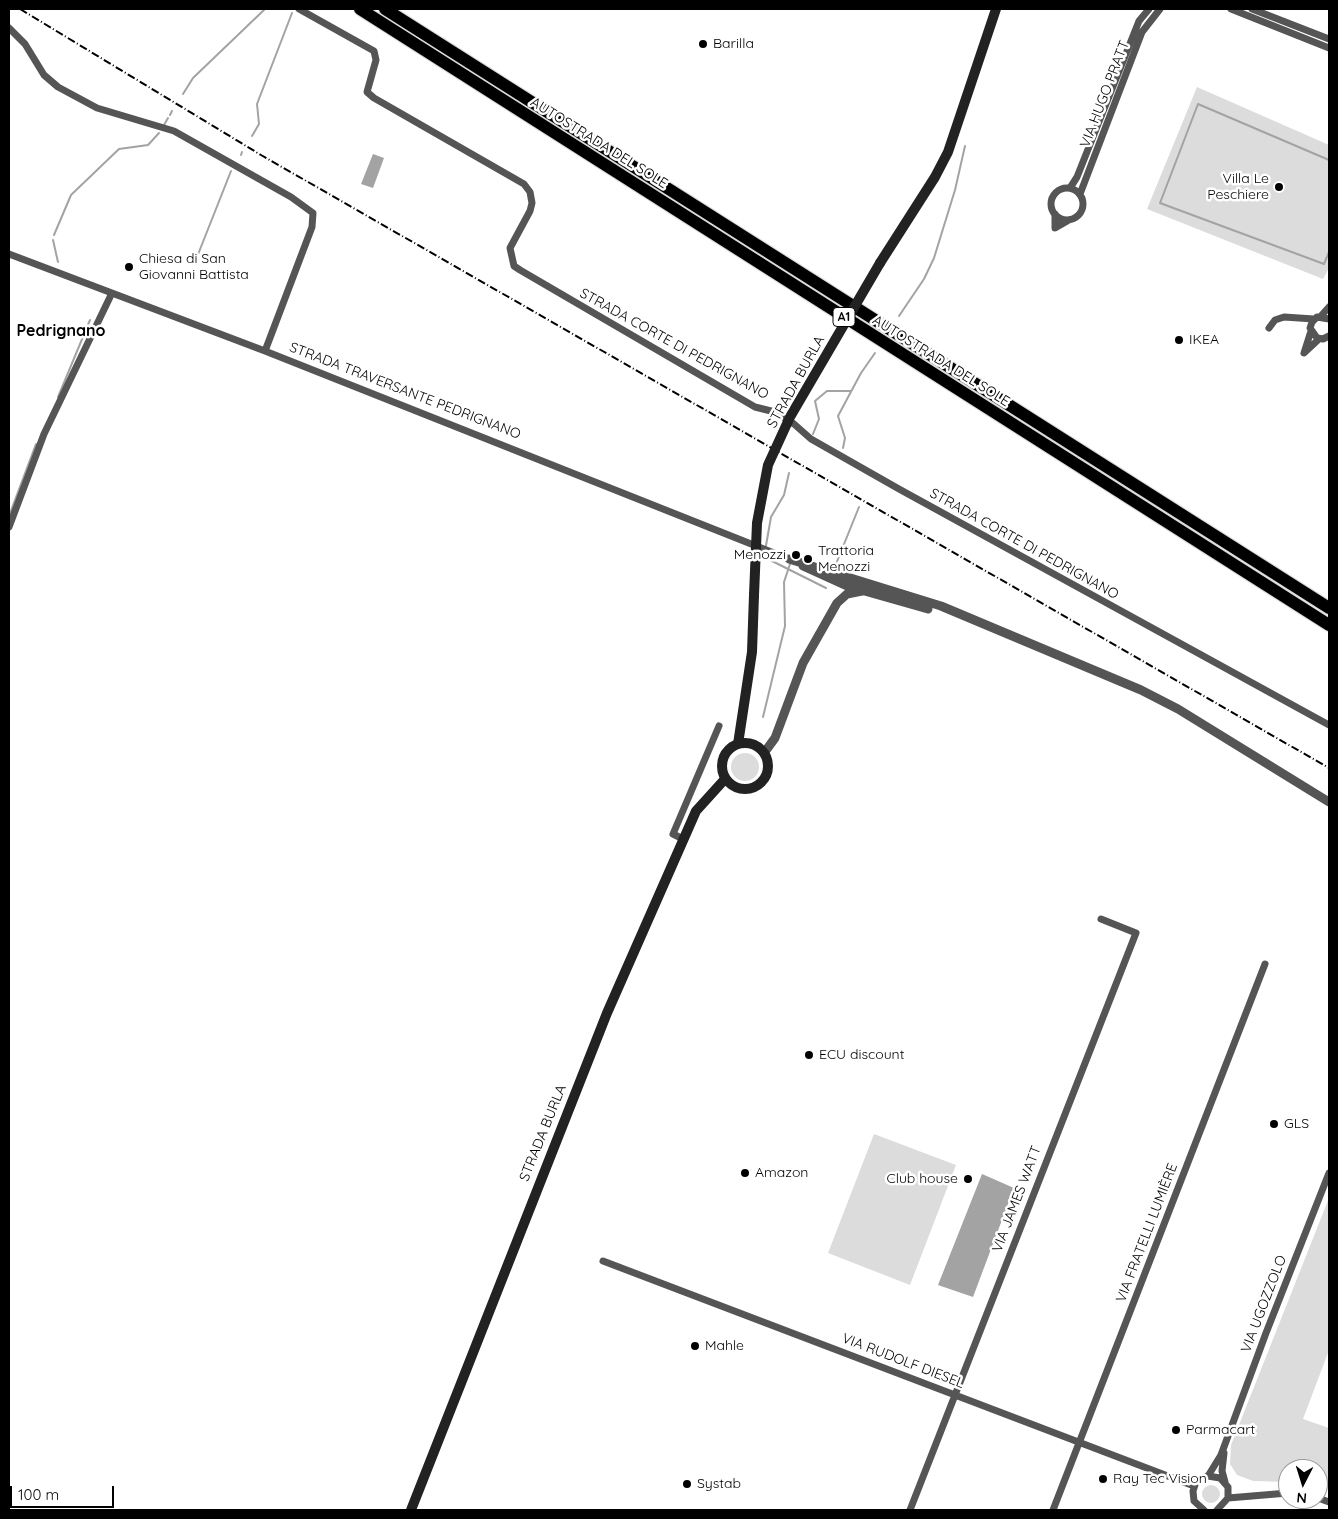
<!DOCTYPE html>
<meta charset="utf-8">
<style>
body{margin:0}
#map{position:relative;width:1338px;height:1519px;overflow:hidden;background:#fff;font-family:Quicksand,sans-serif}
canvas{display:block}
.frame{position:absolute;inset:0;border:10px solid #000;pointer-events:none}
.north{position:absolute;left:1278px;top:1459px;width:50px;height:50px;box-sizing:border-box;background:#fff;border:1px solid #999;border-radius:50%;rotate:185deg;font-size:14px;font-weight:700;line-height:20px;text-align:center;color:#000}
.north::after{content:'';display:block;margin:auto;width:18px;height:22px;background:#000;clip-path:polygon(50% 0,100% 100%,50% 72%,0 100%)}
.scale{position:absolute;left:10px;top:1486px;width:104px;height:22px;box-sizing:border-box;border:2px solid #000;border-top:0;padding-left:6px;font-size:15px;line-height:18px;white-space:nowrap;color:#000;-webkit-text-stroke:4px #fff;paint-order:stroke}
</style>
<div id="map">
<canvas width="1338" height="1519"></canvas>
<div class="frame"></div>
<div class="north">N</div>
<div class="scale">100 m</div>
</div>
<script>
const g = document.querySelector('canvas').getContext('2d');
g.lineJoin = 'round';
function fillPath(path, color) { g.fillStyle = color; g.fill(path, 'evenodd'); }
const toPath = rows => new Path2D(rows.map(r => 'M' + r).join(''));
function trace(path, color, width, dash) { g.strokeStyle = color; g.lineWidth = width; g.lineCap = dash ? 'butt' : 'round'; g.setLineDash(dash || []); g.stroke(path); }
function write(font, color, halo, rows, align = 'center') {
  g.font = font + ' Quicksand,sans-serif'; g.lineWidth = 5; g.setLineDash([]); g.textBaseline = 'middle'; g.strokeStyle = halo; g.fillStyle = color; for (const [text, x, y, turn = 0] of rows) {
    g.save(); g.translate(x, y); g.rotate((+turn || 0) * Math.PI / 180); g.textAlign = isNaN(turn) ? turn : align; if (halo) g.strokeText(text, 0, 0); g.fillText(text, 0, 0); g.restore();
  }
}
const green = toPath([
 [1197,87,1329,145,1329,268,1323,279,1147,209],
 '731 767a14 14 0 1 1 28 0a14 14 0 1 1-28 0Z',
 [874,1134,956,1165,910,1285,828,1253],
 [1329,1198,1329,1350,1303,1419,1329,1428,1329,1490,1318,1487,1318,1469,1288,1469,1288,1482,1253,1481,1237,1475,1230,1464,1231,1445],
 '1202 1494a9 9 0 1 1 18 0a9 9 0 1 1-18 0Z'
]);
const water = toPath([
 [373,154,384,158,373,188,361,184],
 [982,1174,1014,1188,973,1297,938,1285]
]);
const stream = toPath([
 [183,94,193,78,265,9],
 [170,115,172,111],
 [164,125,168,118],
 [252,136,259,124,257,104,292,13],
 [241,155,242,152],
 [1329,160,1198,104,1160,203,1324,264,1329,252],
 [54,235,71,195,119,149,148,145,159,133],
 [53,240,58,262],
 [197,257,231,171],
 [899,316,924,279,934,258,955,190,965,146],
 [58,397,90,320],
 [813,434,819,419,815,401,827,391,851,391],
 [843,448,845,438,838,416,861,373,875,353],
 [789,473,784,495,771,517,764,557,826,588],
 [9,516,36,444],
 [834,569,859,507],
 [763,717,785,626,784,582,790,564]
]);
const minor = toPath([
 [299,9,374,51,376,60,367,92,374,98,524,184,530,192,532,203,530,211,510,248,514,266,520,270,755,407,775,412,794,424,811,439,899,489,1329,725],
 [1231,9,1329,48],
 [1252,9,1329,39],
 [9,28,25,44,44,75,58,87,97,108,174,131,291,197,313,213,312,227,265,351],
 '1051 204a16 16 0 1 1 32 0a16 16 0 1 1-32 0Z',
 [1070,188,1077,177,1139,21,1149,9],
 [1080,194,1142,32,1160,9],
 [1055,214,1055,228,1069,220],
 [9,254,265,351,789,559],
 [1321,316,1329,307],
 [1329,319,1317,317,1312,322,1310,328,1317,338,1323,339,1329,336],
 [1269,328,1275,320,1284,317,1314,319],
 [1311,331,1304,353,1319,339],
 [9,527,44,434,111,295],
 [683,839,673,834,719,726],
 [603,1261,1194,1486],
 [1224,1453,1222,1471,1225,1482],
 [1208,1476,1221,1455,1266,1333,1329,1173],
 [1228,1498,1288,1493],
 [1318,1498,1329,1502],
 [910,1510,1136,933,1101,919],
 [1053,1510,1265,964],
 [1204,1510,1194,1501,1193,1491,1196,1482,1208,1476,1220,1478,1228,1487,1228,1498,1217,1510]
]);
const tertiary = toPath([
 [789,559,941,606,1141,690,1178,709,1329,802],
 [803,566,847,586,928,609],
 [764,753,775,738,803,663,837,603,847,594,862,591]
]);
const secondary = toPath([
 [880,263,935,177,948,152,996,9],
 '722 766a23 23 0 1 1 46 0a23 23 0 1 1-46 0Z',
 [738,744,752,652,754,595],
 [411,1510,607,1013,696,811,725,779]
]);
const motorway = toPath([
 [360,9,1329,625],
 [385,9,1329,608]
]);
const rail = toPath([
 [20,9,261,155,1329,768]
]);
const secondaryBridge = toPath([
 [754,595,757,523,768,465,790,417,880,263]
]);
const markers = [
 [703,44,5,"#000"],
 [1279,187,5,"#000"],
 [129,267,5,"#000"],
 [1179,340,5,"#000"],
 [796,555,5,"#000"],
 [808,559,5,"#000"],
 [809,1055,5,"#000"],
 [1274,1124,5,"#000"],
 [745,1173,5,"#000"],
 [968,1179,5,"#000"],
 [695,1346,5,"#000"],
 [1176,1430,5,"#000"],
 [1103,1479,5,"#000"],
 [687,1484,5,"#000"]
];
const shields = [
 [844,317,22]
];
const shieldNames = [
 ["A1",844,317]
];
const poiNames = [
 ["Barilla",713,44],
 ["Villa Le",1269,179,"right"],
 ["Peschiere",1269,195,"right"],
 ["Chiesa di San",139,259],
 ["Giovanni Battista",139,275],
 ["IKEA",1189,340],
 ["Trattoria",818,551],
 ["Menozzi",818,567],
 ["Menozzi",786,555,"right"],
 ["ECU discount",819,1055],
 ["GLS",1284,1124],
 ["Amazon",755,1173],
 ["Club house",958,1179,"right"],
 ["Mahle",705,1346],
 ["Parmacart",1186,1430],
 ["Ray Tec Vision",1113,1479],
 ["Systab",697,1484]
];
const streetNames = [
 ["VIA HUGO PRATT",1105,94,-69],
 ["AUTOSTRADA DEL SOLE",599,143,32],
 ["STRADA CORTE DI PEDRIGNANO",674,344,29],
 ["AUTOSTRADA DEL SOLE",941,361,32],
 ["STRADA BURLA",796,382,-61],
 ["STRADA TRAVERSANTE PEDRIGNANO",405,391,21],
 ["STRADA CORTE DI PEDRIGNANO",1024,544,29],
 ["STRADA BURLA",543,1133,-68],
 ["VIA JAMES WATT",1017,1199,-69],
 ["VIA FRATELLI LUMIÈRE",1147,1233,-69],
 ["VIA UGOZZOLO",1264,1304,-69],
 ["VIA RUDOLF DIESEL",903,1361,21]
];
const quarterNames = [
 ["Pedrignano",61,331]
];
fillPath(green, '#dcdcdc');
fillPath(water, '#a3a3a3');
trace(stream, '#a3a3a3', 2);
trace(motorway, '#dbdbdb', 14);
trace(minor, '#555', 7);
trace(tertiary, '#555', 9);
trace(secondary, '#222', 10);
trace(motorway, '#000', 12);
trace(rail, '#000', 2, [8, 2.5, 1, 2.5]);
trace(secondaryBridge, '#222', 10);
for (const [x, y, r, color] of markers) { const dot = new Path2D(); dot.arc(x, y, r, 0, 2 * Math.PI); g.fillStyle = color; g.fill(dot); trace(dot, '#fff', 2); }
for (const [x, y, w] of shields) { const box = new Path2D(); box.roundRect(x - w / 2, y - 9.5, w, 19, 4); g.fillStyle = '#fff'; g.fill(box); trace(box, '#000', 1); }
write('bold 12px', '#000', null, shieldNames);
write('14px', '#000', '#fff', poiNames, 'left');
write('14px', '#000', '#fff', streetNames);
write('bold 16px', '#000', '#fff', quarterNames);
</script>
